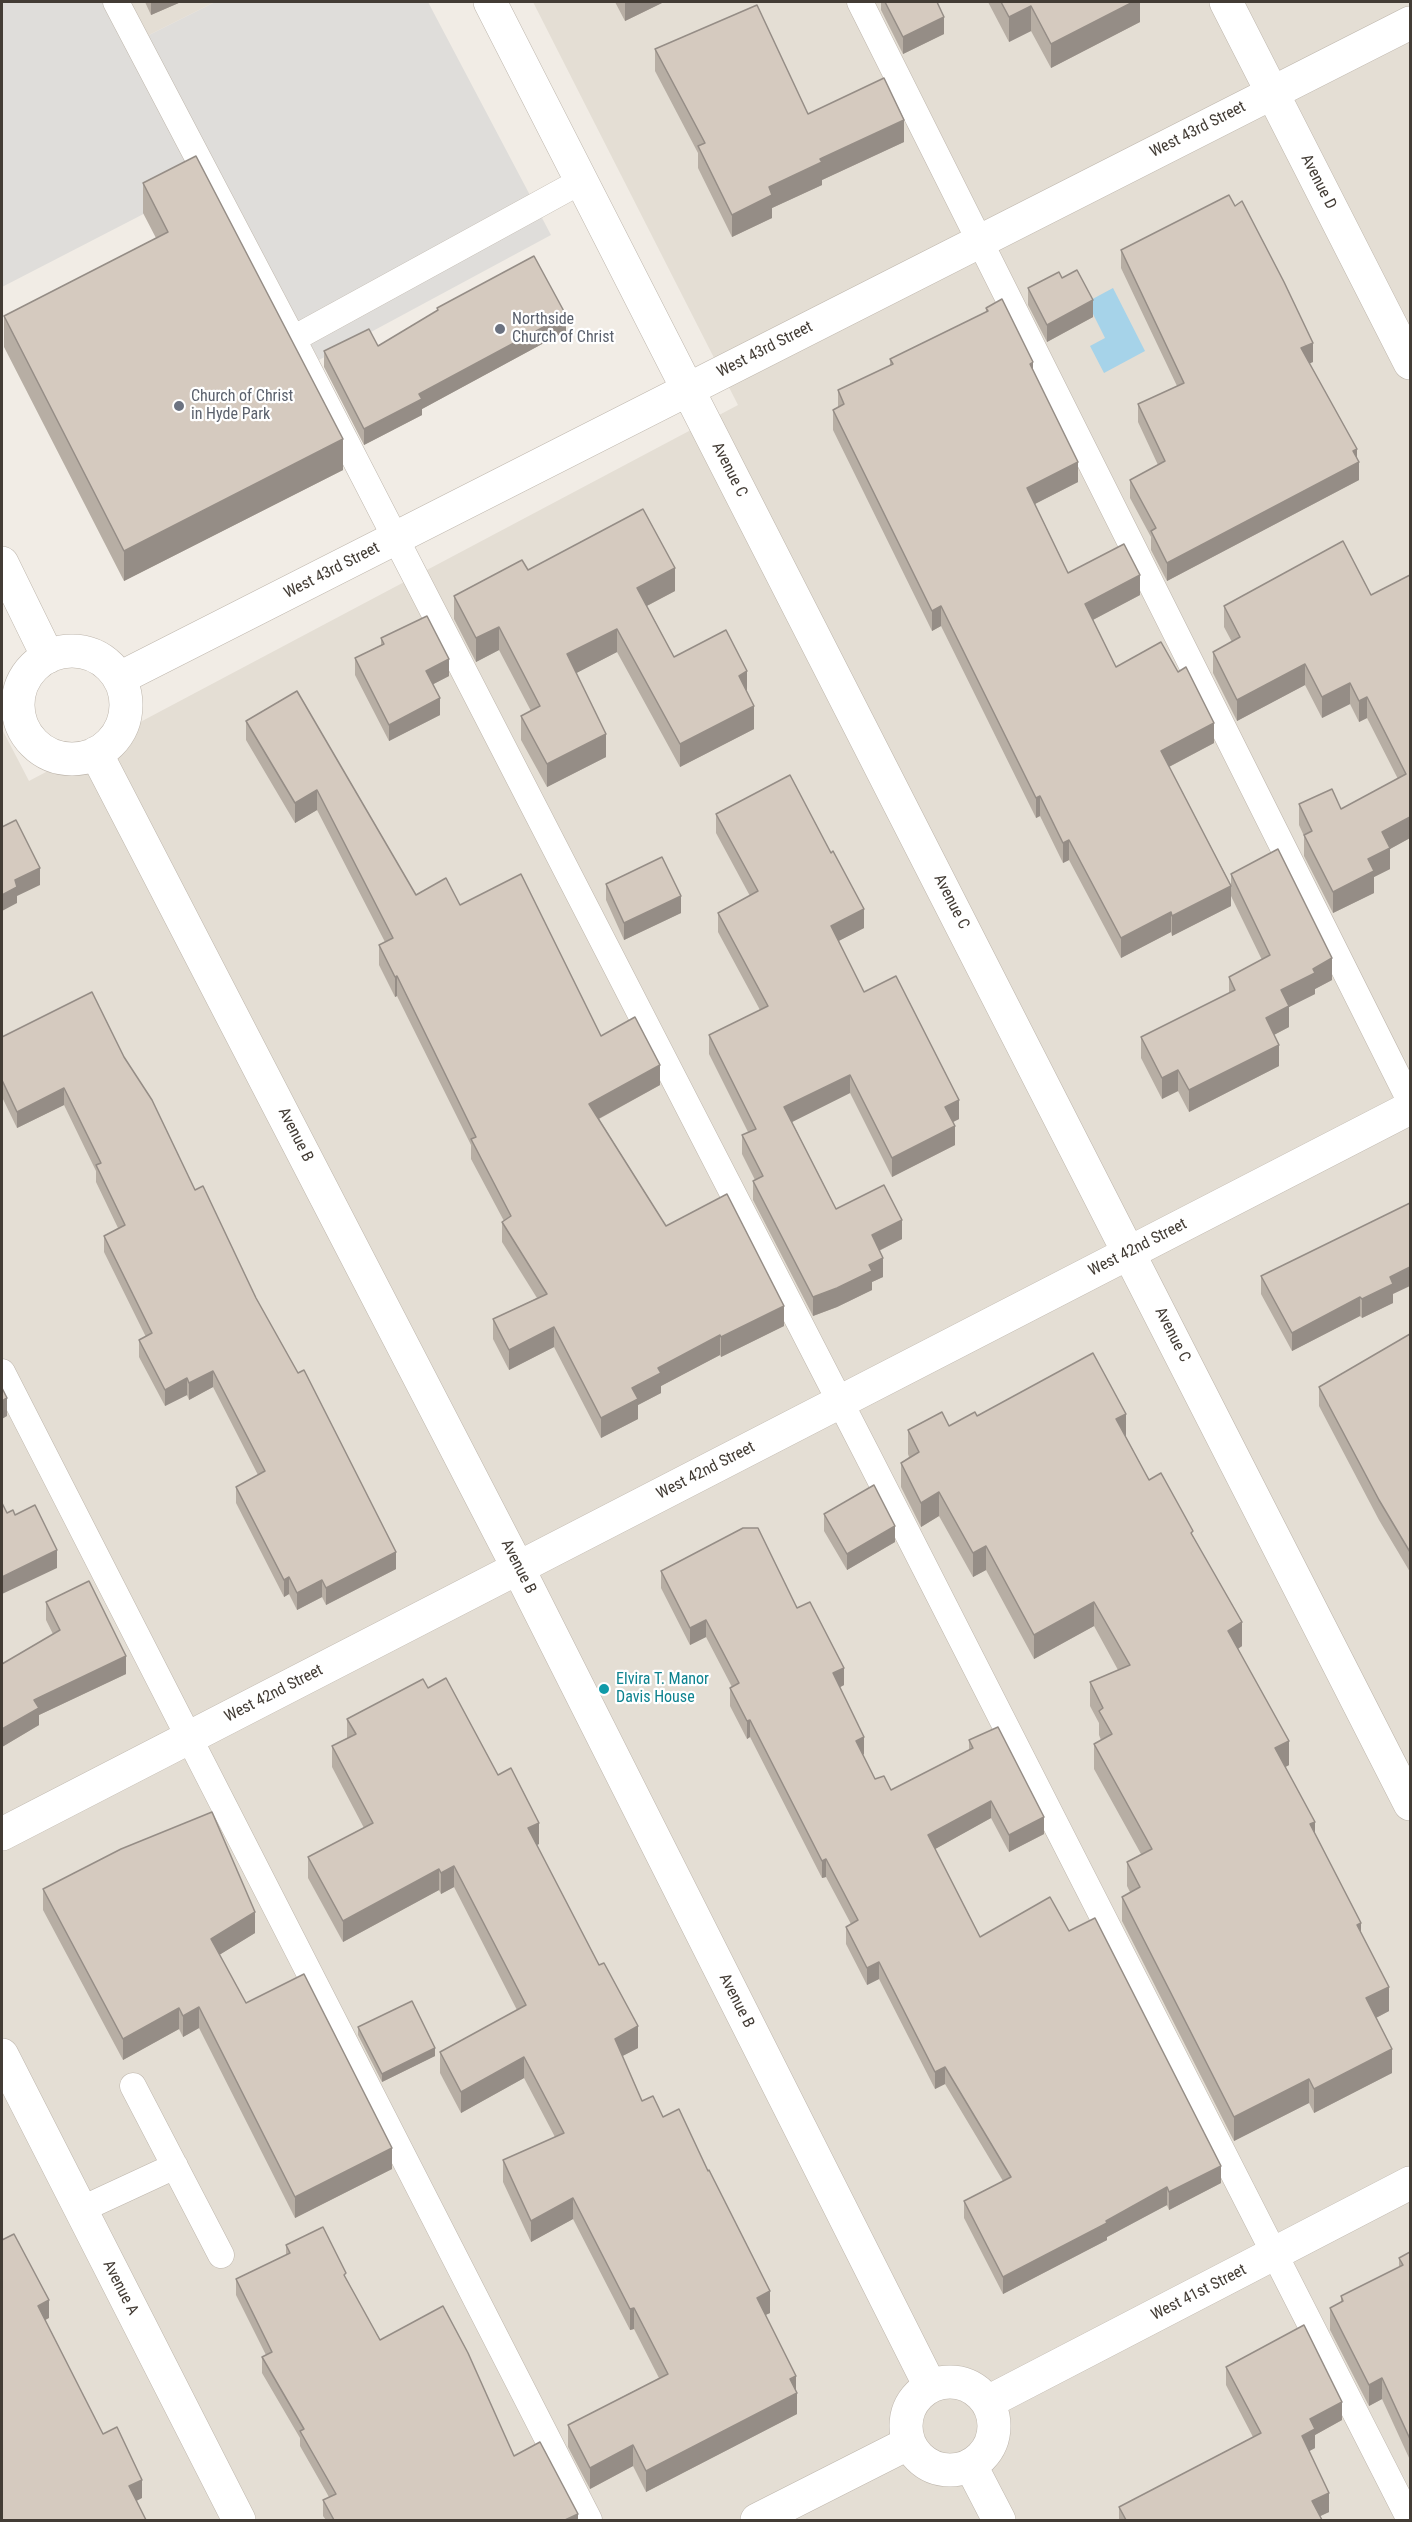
<!DOCTYPE html>
<style>
body{margin:0}
#map{position:relative;width:1412px;height:2522px;overflow:hidden;background:#f1ece5;font-family:"Roboto Condensed",sans-serif}
canvas{display:block}
.frame{position:absolute;inset:0;border:3px solid #433c35;pointer-events:none}
</style>
<div id="map">
<canvas width="1412" height="2522"></canvas>
<div class="frame"></div>
</div>
<script>
const g = document.querySelector('canvas').getContext('2d');
g.lineJoin = 'round';
function fillPath(path, color) { g.fillStyle = color; g.fill(path, 'evenodd'); }
const toPath = rows => new Path2D(rows.map(r => 'M' + r).join(''));
function trace(path, color, width, dash) { g.strokeStyle = color; g.lineWidth = width; g.lineCap = dash ? 'butt' : 'round'; g.setLineDash(dash || []); g.stroke(path); }
function write(font, color, halo, rows, align = 'center') {
  g.font = font + ' "Roboto Condensed",sans-serif'; g.lineWidth = 4.5; g.setLineDash([]); g.textBaseline = 'middle'; g.strokeStyle = halo; g.fillStyle = color; for (const [text, x, y, turn = 0] of rows) {
    g.save(); g.translate(x, y); g.rotate((+turn || 0) * Math.PI / 180); g.textAlign = isNaN(turn) ? turn : align; if (halo) g.strokeText(text, 0, 0); g.fillText(text, 0, 0); g.restore();
  }
}
const residential = toPath([
 [129,2,215,2,147,36],
 [533,2,1410,2,1410,2520,2,2520,2,729,29,781,738,405]
]);
const parking = toPath([
 [2,2,104,2,147,36,215,2,428,2,551,235,319,360,221,174,2,287]
]);
const water = toPath([
 [1113,288,1145,351,1104,373,1090,346,1105,338,1087,302]
]);
const lane = toPath([
 [116,2,293,339,867,1454,1410,2520],
 [860,2,1410,1101],
 [293,339,583,180],
 [2,1372,589,2520],
 [133,2086,221,2255],
 [80,2210,175,2166]
]);
const street = toPath([
 [490,2,1410,1804],
 [1226,2,1410,363],
 [2,563,48,657],
 '18 705a54 54 0 1 1 108 0a54 54 0 1 1-108 0Z',
 [120,678,1410,23],
 [96,753,518,1568,930,2386],
 [2,1834,1410,1108],
 [2,2055,239,2520],
 '906 2426a44 44 0 1 1 88 0a44 44 0 1 1-88 0Z',
 [988,2402,1410,2183],
 [971,2466,999,2520],
 [757,2520,909,2443]
]);
const wall = toPath([
 [145,2,181,2,151,15],
 [615,2,664,2,625,21],
 [881,2,937,2,944,34,903,54,881,10],
 [988,2,1140,2,1140,22,1051,68,1031,31,1009,42],
 [655,49,808,114,904,142,822,180,822,185,772,208,772,218,732,237,698,168,698,153,655,71],
 [143,183,343,470,124,581,4,347,4,316,156,238,143,213],
 [1121,250,1313,362,1309,363,1357,458,1359,480,1167,581,1151,550,1151,537,1130,498,1130,480,1158,465,1138,422,1138,404,1177,386,1121,268],
 [1062,278,1093,317,1047,342,1028,305,1028,288],
 [437,308,566,331,422,409,422,415,364,445,324,367,324,351,378,346,437,311],
 [986,308,1033,371,1078,482,1035,504,1068,573,1140,595,1093,620,1116,667,1214,743,1169,767,1231,885,1231,874,1332,980,1315,989,1315,994,1289,1007,1289,1027,1274,1035,1279,1066,1189,1112,1178,1091,1162,1099,1141,1058,1141,1037,1229,993,1229,977,1262,960,1231,896,1231,906,1172,936,1171,932,1121,958,1069,860,1063,863,1040,816,1036,818,941,626,932,631,833,430,833,410,838,407,838,390,890,366,890,359,986,312],
 [528,570,675,591,647,606,674,657,747,693,754,729,680,767,617,652,576,673,606,757,547,787,521,740,521,716,531,711,499,650,476,662,454,619,454,596],
 [1410,575,1410,838,1390,849,1390,869,1374,877,1374,893,1333,913,1304,856,1304,836,1299,825,1299,804,1341,809,1398,779,1367,718,1359,722,1350,704,1322,718,1305,685,1237,721,1213,673,1213,652,1232,642,1224,627,1224,606,1371,595],
 [381,638,449,676,433,684,440,715,389,741,355,675,355,658,381,645],
 [297,691,416,895,460,905,601,1036,660,1085,599,1119,666,1226,784,1326,721,1357,720,1355,661,1386,661,1393,638,1405,638,1419,601,1438,554,1347,509,1370,493,1339,493,1319,537,1298,502,1242,502,1222,504,1221,471,1159,471,1145,397,996,395,997,379,965,379,945,385,942,317,810,295,823,246,740,246,721],
 [716,814,864,928,838,941,864,992,959,1119,953,1122,955,1145,892,1177,850,1093,792,1122,836,1209,902,1239,879,1251,883,1277,872,1282,872,1290,837,1307,813,1316,753,1200,753,1181,755,1180,742,1154,742,1135,748,1132,709,1054,709,1035,760,1010,718,932,718,913,750,896,716,833],
 [606,884,681,913,624,940,606,900],
 [2,1037,124,1057,195,1190,256,1298,396,1569,326,1605,322,1597,297,1610,289,1594,284,1597,236,1503,236,1487,258,1475,213,1387,189,1400,187,1395,165,1406,139,1357,139,1340,146,1337,104,1252,104,1236,118,1228,96,1182,96,1171,64,1105,17,1128,2,1097],
 [1261,1276,1393,1294,1393,1303,1362,1318,1360,1316,1292,1351,1261,1294],
 [1410,1334,1410,1572,1379,1520,1319,1406,1319,1387],
 [977,1416,1126,1437,1149,1480,1193,1536,1242,1646,1238,1649,1289,1765,1285,1767,1315,1835,1361,1934,1389,2011,1376,2018,1392,2073,1314,2113,1309,2103,1234,2141,1122,1921,1122,1897,1130,1892,1127,1886,1127,1862,1141,1854,1094,1769,1094,1744,1101,1740,1099,1735,1099,1723,1090,1706,1090,1682,1118,1670,1094,1626,1034,1659,986,1570,973,1577,939,1516,921,1527,901,1487,901,1463,909,1457,908,1454,908,1430,949,1426],
 [824,1514,895,1542,847,1570,824,1531],
 [661,1571,797,1608,844,1685,840,1687,864,1754,863,1755,875,1779,891,1790,969,1750,969,1740,1044,1834,1009,1852,991,1818,935,1849,980,1937,1069,1931,1221,2183,1169,2210,1167,2205,1107,2237,1107,2240,1003,2294,964,2218,964,2201,1003,2181,945,2084,935,2089,879,1979,867,1985,846,1944,846,1927,851,1924,826,1877,822,1878,750,1737,747,1739,730,1706,730,1688,732,1687,706,1637,690,1645,661,1588],
 [46,1602,126,1674,39,1715,39,1725,2,1747,53,1634,46,1620],
 [428,1688,498,1775,539,1844,537,1845,638,2048,622,2056,642,2101,663,2117,770,2313,765,2315,796,2390,797,2414,646,2492,633,2466,590,2489,568,2447,568,2425,659,2378,634,2329,630,2330,573,2219,531,2242,503,2182,503,2160,555,2137,524,2078,461,2113,440,2073,440,2052,517,2010,454,1887,441,1894,439,1890,343,1942,308,1878,308,1857,364,1828,332,1767,332,1746,347,1738,347,1719],
 [43,1889,255,1933,219,1955,246,2003,392,2169,295,2218,199,2028,183,2037,179,2029,123,2060,43,1910],
 [358,2027,435,2056,382,2082,358,2035],
 [286,2245,346,2280,380,2340,514,2456,578,2520,326,2520,323,2516,323,2500,329,2497,300,2446,300,2438,262,2373,262,2357,266,2355,236,2295,236,2279,286,2255],
 [1410,2252,1410,2460,1382,2399,1369,2406,1330,2330,1330,2308,1341,2303,1341,2296,1399,2267,1399,2258],
 [1226,2367,1342,2420,1315,2435,1315,2448,1309,2451,1329,2512,1320,2516,1322,2520,1119,2520,1119,2507,1253,2437,1226,2385]
]);
const shadedWall = toPath([
 [151,2,181,2,151,15],
 [629,2,664,2,625,21,625,3],
 [1133,2,1140,2,1140,22,1051,68,1051,44],
 [1031,6,1031,31,1009,42,1009,17],
 [944,17,944,34,903,54,903,37],
 [904,120,904,142,822,180,822,185,772,208,772,218,732,237,732,215,769,187,820,159],
 [1093,300,1093,317,1047,342,1047,325],
 [566,315,566,331,422,409,422,415,364,445,364,429,419,394],
 [1313,343,1313,362,1301,367,1301,348],
 [1033,362,1033,382,1030,364],
 [343,439,343,470,124,581,124,551],
 [1357,449,1357,463,1359,462,1359,480,1167,581,1167,563],
 [1078,462,1078,482,1027,508,1027,488],
 [675,568,675,591,637,611,637,588],
 [1140,575,1140,595,1085,624,1085,604],
 [941,606,941,626,932,631,932,611],
 [499,627,499,650,476,662,476,638],
 [617,629,617,652,567,678,567,654],
 [449,659,449,676,426,688,426,671],
 [1305,664,1305,685,1237,721,1237,700],
 [747,671,747,695,739,676],
 [1350,683,1350,704,1322,718,1322,697],
 [1367,697,1367,718,1359,722,1359,701],
 [440,698,440,715,389,741,389,725],
 [754,706,754,729,680,767,680,744],
 [1214,723,1214,743,1161,771,1161,751],
 [606,734,606,757,547,787,547,764],
 [317,790,317,810,295,823,295,803],
 [1040,796,1040,816,1036,818,1036,798],
 [1410,817,1410,838,1390,849,1390,869,1374,877,1374,893,1333,913,1333,892,1368,859,1382,832],
 [1069,840,1069,860,1063,863,1063,843],
 [40,868,40,885,17,896,17,903,2,911,2,895,15,880],
 [1231,886,1231,906,1172,936,1172,916],
 [681,896,681,913,624,940,624,923],
 [864,909,864,928,831,945,831,926],
 [1171,912,1171,932,1121,958,1121,938],
 [1332,958,1332,980,1315,989,1315,994,1289,1007,1289,1027,1266,1039,1266,1018,1281,990,1313,969],
 [397,976,397,996,395,997,395,977],
 [1279,1045,1279,1066,1189,1112,1189,1090],
 [660,1065,660,1085,589,1124,589,1104],
 [1178,1070,1178,1091,1162,1099,1162,1078],
 [850,1075,850,1093,784,1126,784,1107],
 [64,1088,64,1105,17,1128,17,1112],
 [959,1100,959,1119,945,1126,945,1107],
 [955,1126,955,1145,892,1177,892,1158],
 [902,1220,902,1239,872,1254,872,1235],
 [883,1258,883,1277,872,1282,872,1290,837,1307,813,1316,813,1297],
 [1410,1267,1410,1286,1393,1294,1393,1303,1362,1318,1362,1299,1390,1277],
 [1360,1297,1360,1316,1292,1351,1292,1333],
 [784,1306,784,1326,721,1357,721,1337],
 [554,1327,554,1347,509,1370,509,1350],
 [720,1335,720,1355,661,1386,661,1393,638,1405,638,1419,601,1438,601,1418,632,1388,658,1368],
 [213,1371,213,1387,189,1400,189,1383],
 [187,1378,187,1395,165,1406,165,1390],
 [7,1398,7,1416,2,1419,2,1401],
 [1126,1414,1126,1438,1116,1419],
 [939,1492,939,1516,921,1527,921,1503],
 [895,1526,895,1542,847,1570,847,1554],
 [986,1546,986,1570,973,1577,973,1553],
 [57,1550,57,1568,2,1594,2,1577],
 [396,1552,396,1569,326,1605,326,1588],
 [289,1577,289,1594,284,1597,284,1580],
 [322,1580,322,1597,297,1610,297,1593],
 [1094,1602,1094,1626,1034,1659,1034,1635],
 [706,1620,706,1637,690,1645,690,1628],
 [1242,1622,1242,1646,1228,1655,1228,1631],
 [126,1656,126,1674,39,1715,39,1725,2,1747,2,1729,34,1700],
 [844,1668,844,1685,833,1691,833,1673],
 [750,1720,750,1737,747,1739,747,1721],
 [864,1737,864,1754,856,1758,856,1741],
 [1289,1741,1289,1765,1275,1773,1275,1748],
 [991,1801,991,1818,928,1853,928,1835],
 [1044,1817,1044,1834,1009,1852,1009,1835],
 [1315,1822,1315,1846,1310,1824],
 [539,1823,539,1844,528,1849,528,1828],
 [826,1859,826,1877,822,1878,822,1861],
 [454,1866,454,1887,441,1894,441,1873],
 [439,1869,439,1890,343,1942,343,1921],
 [255,1912,255,1933,211,1960,211,1939],
 [1361,1923,1361,1947,1357,1925],
 [879,1962,879,1979,867,1985,867,1968],
 [1389,1987,1389,2011,1366,2023,1366,1998],
 [199,2007,199,2028,183,2037,183,2016],
 [179,2008,179,2029,123,2060,123,2039],
 [638,2026,638,2048,615,2060,615,2039],
 [435,2048,435,2056,382,2082,382,2074],
 [1392,2049,1392,2073,1314,2113,1314,2089],
 [524,2057,524,2078,461,2113,461,2092],
 [945,2067,945,2084,935,2089,935,2072],
 [1309,2079,1309,2103,1234,2141,1234,2117],
 [392,2148,392,2169,295,2218,295,2197],
 [1221,2166,1221,2183,1169,2210,1169,2192],
 [1167,2187,1167,2205,1107,2237,1107,2240,1003,2294,1003,2277],
 [573,2198,573,2219,531,2242,531,2221],
 [770,2291,770,2313,757,2319,757,2298],
 [49,2300,49,2318,38,2324,38,2306],
 [634,2308,634,2329,630,2330,630,2309],
 [796,2376,796,2394,797,2393,797,2414,646,2492,646,2471],
 [1382,2378,1382,2399,1369,2406,1369,2385],
 [1342,2402,1342,2420,1315,2435,1315,2448,1302,2455,1302,2436,1310,2419],
 [633,2445,633,2466,590,2489,590,2468],
 [142,2480,142,2498,129,2505,129,2486],
 [1329,2493,1329,2512,1312,2520,1312,2501],
 [578,2514,578,2520,565,2520]
]);
const building = toPath([
 [885,2,937,2,944,17,903,37,885,2],
 [1001,2,1133,2,1051,44,1031,6,1009,17,1001,2],
 [757,5,808,114,884,78,904,120,820,159,822,162,769,187,772,195,732,215,698,146,705,143,655,49,757,5],
 [196,156,343,439,124,551,4,316,168,232,143,183,196,156],
 [1229,195,1235,206,1242,201,1284,282,1313,343,1301,348,1357,449,1353,451,1359,462,1167,563,1151,531,1156,528,1130,480,1165,461,1138,404,1184,383,1121,250,1229,195],
 [534,256,566,315,419,394,422,399,364,429,324,351,369,329,378,346,438,310,437,308,534,256],
 [1077,270,1093,300,1047,325,1028,288,1059,272,1062,278,1077,270],
 [1002,299,1033,362,1030,364,1078,462,1027,488,1068,573,1124,544,1140,575,1085,604,1116,667,1161,642,1178,672,1186,667,1214,723,1161,751,1231,886,1172,916,1171,912,1121,938,1069,840,1063,843,1040,796,1036,798,941,606,932,611,833,410,844,404,838,390,893,364,890,359,988,311,986,308,1002,299],
 [643,509,675,568,637,588,674,657,726,630,747,671,739,676,754,706,680,744,617,629,567,654,606,734,547,764,521,716,540,706,499,627,476,638,454,596,522,560,528,570,643,509],
 [1343,541,1371,595,1410,575,1410,817,1382,832,1390,848,1368,859,1374,871,1333,892,1304,835,1312,831,1299,804,1332,789,1341,809,1406,774,1367,697,1359,701,1350,683,1322,697,1305,664,1237,700,1213,652,1240,637,1224,606,1343,541],
 [427,616,449,659,426,671,440,698,389,725,355,658,384,644,381,638,427,616],
 [297,691,416,895,446,878,460,905,521,874,601,1036,635,1017,660,1065,589,1104,666,1226,727,1194,784,1306,721,1337,720,1335,658,1368,661,1373,632,1388,638,1399,601,1418,554,1327,509,1350,493,1319,547,1294,502,1222,511,1216,471,1139,476,1137,397,976,395,977,379,945,393,938,317,790,295,803,246,721,297,691],
 [790,775,831,853,833,851,864,909,831,926,864,992,896,976,959,1100,945,1107,955,1126,892,1158,850,1075,784,1107,836,1209,884,1185,902,1220,872,1235,883,1258,869,1265,872,1271,837,1288,813,1297,753,1181,763,1176,742,1135,756,1129,709,1035,768,1006,718,913,758,891,716,814,790,775],
 [16,820,40,868,15,880,17,887,2,895,2,827,16,820],
 [1278,849,1332,958,1313,969,1315,973,1281,990,1289,1006,1266,1018,1279,1045,1189,1090,1178,1070,1162,1078,1141,1037,1235,990,1229,977,1270,955,1231,874,1278,849],
 [662,857,681,896,624,923,606,884,662,857],
 [92,992,124,1057,152,1100,195,1190,203,1186,256,1298,298,1373,304,1370,396,1552,326,1588,322,1580,297,1593,289,1577,284,1580,236,1487,265,1471,213,1371,189,1383,187,1378,165,1390,139,1340,152,1333,104,1236,125,1225,96,1165,101,1163,64,1088,17,1112,2,1080,2,1037,92,992],
 [1410,1203,1410,1267,1390,1277,1393,1284,1362,1299,1360,1297,1292,1333,1261,1276,1410,1203],
 [1410,1334,1410,1552,1379,1500,1319,1387,1410,1334],
 [1093,1353,1126,1414,1116,1419,1149,1480,1161,1473,1193,1531,1191,1533,1242,1622,1228,1631,1289,1741,1275,1748,1315,1822,1310,1824,1361,1923,1357,1925,1389,1987,1366,1998,1392,2049,1314,2089,1309,2079,1234,2117,1122,1897,1140,1887,1127,1862,1152,1849,1094,1744,1112,1734,1099,1711,1103,1708,1090,1682,1130,1665,1094,1602,1034,1635,986,1546,973,1553,939,1492,921,1503,901,1463,919,1452,908,1430,942,1412,949,1426,975,1412,977,1416,1093,1353],
 [2,1388,7,1398,2,1401,2,1388],
 [874,1485,895,1526,847,1554,824,1514,874,1485],
 [2,1503,7,1513,13,1510,15,1515,35,1505,57,1550,2,1577,2,1503],
 [743,1528,758,1528,797,1608,810,1602,844,1668,833,1673,864,1737,856,1741,875,1779,884,1776,891,1790,973,1748,969,1740,998,1727,1044,1817,1009,1835,991,1801,928,1835,980,1937,1050,1897,1069,1931,1095,1918,1221,2166,1169,2192,1167,2187,1106,2221,1107,2223,1003,2277,964,2201,1011,2177,945,2067,935,2072,879,1962,867,1968,846,1927,858,1920,826,1859,822,1861,750,1720,747,1721,730,1688,739,1683,706,1620,690,1628,661,1571,743,1528],
 [89,1581,126,1656,34,1700,39,1708,2,1729,2,1664,60,1630,46,1602,89,1581],
 [446,1678,498,1775,511,1768,539,1823,528,1828,599,1965,604,1963,638,2026,615,2039,642,2101,653,2096,663,2117,679,2109,708,2171,709,2170,770,2291,757,2298,796,2376,790,2379,797,2393,646,2471,633,2445,590,2468,568,2425,668,2374,634,2308,630,2309,573,2198,531,2221,503,2160,564,2133,524,2057,461,2092,440,2052,526,2005,454,1866,441,1873,439,1869,343,1921,308,1857,373,1823,332,1746,356,1734,347,1719,423,1679,428,1688,446,1678],
 [212,1812,255,1912,211,1939,246,2003,304,1974,392,2148,295,2197,199,2007,183,2016,179,2008,123,2039,43,1889,121,1849,212,1812],
 [412,2001,435,2048,382,2074,358,2027,412,2001],
 [323,2227,346,2273,344,2275,380,2340,443,2306,468,2353,514,2456,540,2442,578,2514,565,2520,334,2520,323,2500,336,2494,300,2431,304,2429,262,2357,272,2352,236,2279,290,2253,286,2245,323,2227],
 [14,2234,49,2300,38,2306,103,2434,117,2427,142,2480,129,2486,146,2520,2,2520,2,2240,14,2234],
 [1410,2252,1410,2439,1382,2378,1369,2385,1330,2308,1343,2301,1341,2296,1403,2265,1399,2258,1410,2252],
 [1304,2325,1342,2402,1310,2419,1315,2429,1302,2436,1329,2493,1312,2501,1322,2520,1126,2520,1119,2507,1261,2433,1226,2367,1304,2325]
]);
const markers = [
 [500,329,6,"#6b7280"],
 [179,406,6,"#6b7280"],
 [604,1689,6,"#0f9aa8"]
];
const streetNames = [
 ["West 43rd Street",1198,130,-27],
 ["Avenue D",1318,182,63],
 ["West 43rd Street",765,350,-27],
 ["Avenue C",729,470,63],
 ["West 43rd Street",332,571,-27],
 ["Avenue C",951,902,63],
 ["Avenue B",295,1135,63],
 ["West 42nd Street",1138,1248,-27],
 ["Avenue C",1172,1335,63],
 ["West 42nd Street",706,1471,-27],
 ["Avenue B",518,1567,63],
 ["West 42nd Street",274,1694,-27],
 ["Avenue B",736,2001,63],
 ["Avenue A",120,2288,63],
 ["West 41st Street",1199,2293,-27]
];
const worshipNames = [
 ["Northside",512,320],
 ["Church of Christ",512,338],
 ["Church of Christ",191,397],
 ["in Hyde Park",191,415]
];
const cultureNames = [
 ["Elvira T. Manor",616,1680],
 ["Davis House",616,1698]
];
fillPath(residential, '#e4ded4');
fillPath(parking, '#dfddda');
fillPath(water, '#a6d3e9');
trace(lane, '#beb6ac', 27);
trace(street, '#beb6ac', 34);
trace(lane, '#fff', 26);
trace(street, '#fff', 33);
fillPath(wall, '#b7aea4');
fillPath(shadedWall, '#958d86');
fillPath(building, '#d5cabf');
trace(building, '#958d86', 1.5);
for (const [x, y, r, color] of markers) { const dot = new Path2D(); dot.arc(x, y, r, 0, 2 * Math.PI); g.fillStyle = color; g.fill(dot); trace(dot, '#fff', 2); }
write('16px', '#433c35', '#fff', streetNames);
write('16px', '#5b616d', '#fff', worshipNames, 'left');
write('16px', '#0d838f', '#fff', cultureNames, 'left');
</script>
